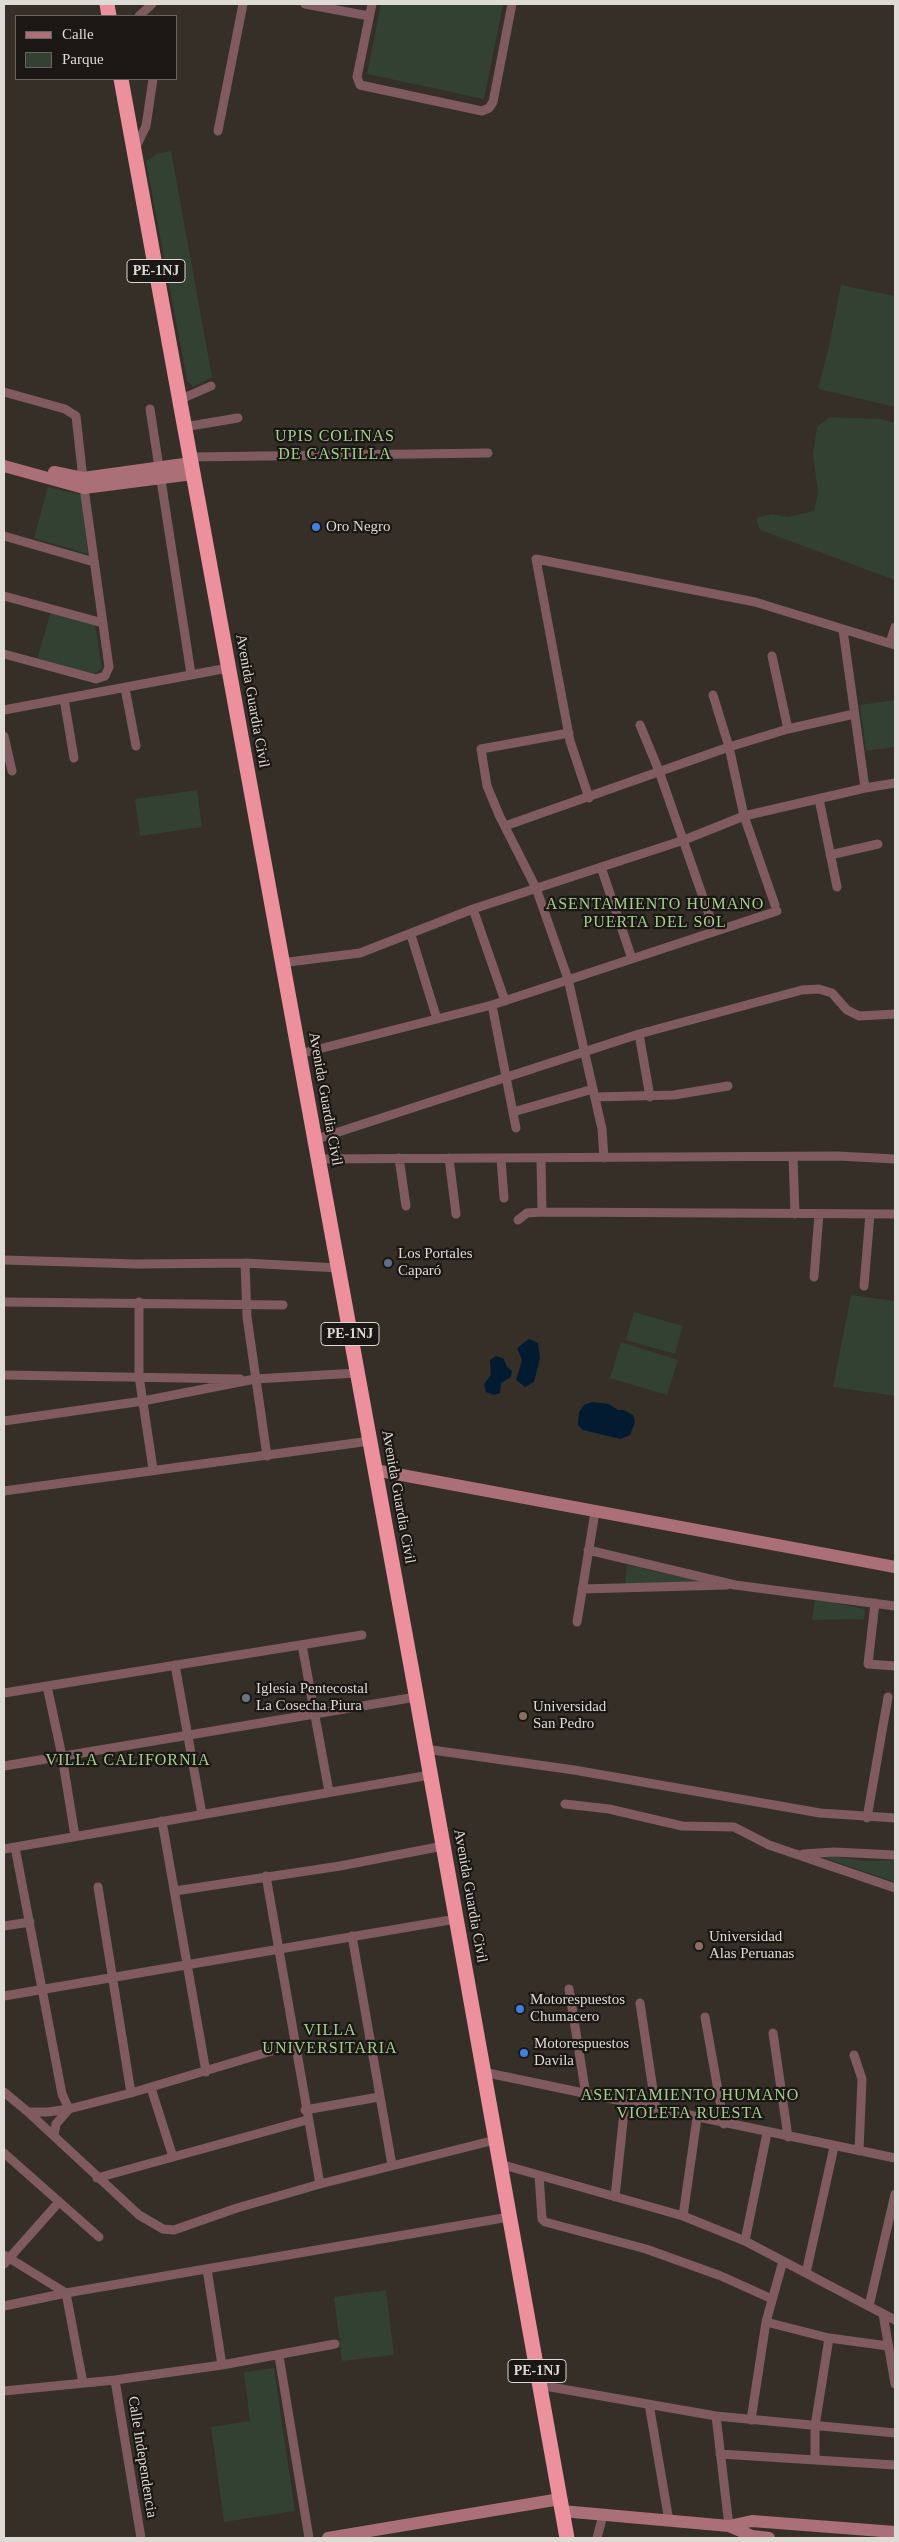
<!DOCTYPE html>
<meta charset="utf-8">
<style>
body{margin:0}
#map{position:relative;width:899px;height:2542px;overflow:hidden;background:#352f28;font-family:Georgia,serif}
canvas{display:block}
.frame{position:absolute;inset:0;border:5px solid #dedad5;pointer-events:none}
.legend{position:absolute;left:15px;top:15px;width:162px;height:65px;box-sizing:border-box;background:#1a1714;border:1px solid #686561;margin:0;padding:6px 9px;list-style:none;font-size:15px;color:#dedad5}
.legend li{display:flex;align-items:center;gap:10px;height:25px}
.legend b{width:25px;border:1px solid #686561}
</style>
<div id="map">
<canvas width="899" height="2542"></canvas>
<div class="frame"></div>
<ul class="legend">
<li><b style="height:6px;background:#ab7077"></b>Calle</li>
<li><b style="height:14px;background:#324131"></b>Parque</li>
</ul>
</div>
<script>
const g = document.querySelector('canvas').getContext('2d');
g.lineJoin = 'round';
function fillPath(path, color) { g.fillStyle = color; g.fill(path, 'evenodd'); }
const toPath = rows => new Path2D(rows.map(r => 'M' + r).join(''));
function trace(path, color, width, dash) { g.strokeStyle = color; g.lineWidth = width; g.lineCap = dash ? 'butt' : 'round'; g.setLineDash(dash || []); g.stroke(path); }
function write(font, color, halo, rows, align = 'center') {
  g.font = font + ' Georgia,serif'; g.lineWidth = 4.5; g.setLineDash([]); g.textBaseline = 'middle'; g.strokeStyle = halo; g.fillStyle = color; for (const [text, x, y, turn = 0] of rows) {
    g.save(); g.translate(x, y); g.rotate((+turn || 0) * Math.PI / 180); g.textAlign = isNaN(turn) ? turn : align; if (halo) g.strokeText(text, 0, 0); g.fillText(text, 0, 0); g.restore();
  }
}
const green = toPath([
 [381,4,503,4,484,99,367,74],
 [171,151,212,377,193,387,187,380,146,161,157,154],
 [841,285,895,296,895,407,818,389,828,351],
 [829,417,881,419,895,423,895,580,760,530,756,518,771,514,788,517,814,511,818,493,813,454,817,427],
 [48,487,81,495,88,554,34,538],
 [51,612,95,625,102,668,93,675,37,659],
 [895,700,895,747,866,751,860,705],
 [197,790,202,827,140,836,135,799],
 [851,1295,895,1301,895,1396,833,1387],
 [634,1312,683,1326,675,1354,626,1340],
 [621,1342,678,1360,667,1395,610,1378],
 [627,1565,710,1583,625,1584],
 [815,1599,865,1609,864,1619,812,1620],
 [825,1855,866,1861,895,1860,895,1882,825,1858],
 [386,2290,394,2355,342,2361,334,2297],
 [274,2368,295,2511,224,2522,211,2427,250,2421,244,2372]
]);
const water = toPath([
 [529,1339,538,1343,540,1358,534,1382,525,1387,516,1380,522,1360,517,1348],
 [496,1356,504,1359,507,1367,512,1371,511,1377,501,1383,500,1393,494,1395,486,1392,484,1384,491,1375,490,1360],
 [592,1402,609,1404,618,1410,624,1410,633,1415,635,1422,630,1435,621,1439,583,1430,578,1425,579,1412,584,1405]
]);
const street = toPath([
 [305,4,369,16],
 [372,4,357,77,360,85,482,111,489,108,493,102,512,4],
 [139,16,152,4],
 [218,131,243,4],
 [135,149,146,126,153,79],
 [4,392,65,409,76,416,84,488,109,667,105,676,96,679,4,654],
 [179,400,211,386],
 [150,409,191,674],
 [184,427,238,418],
 [190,457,488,453],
 [4,536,94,562],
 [4,596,103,623],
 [843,630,865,788],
 [890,643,895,627],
 [772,656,788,729],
 [125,688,136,746],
 [713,695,729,747,744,816,775,905],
 [64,699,74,758],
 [4,710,228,668],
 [640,725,659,771,712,923],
 [569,733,481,749,487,786,500,817,536,888,568,979,602,1129,604,1158],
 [4,736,12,771],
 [589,798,570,741,536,559,755,602,895,645],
 [819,799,837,887],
 [505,826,729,747,788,729,854,714],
 [830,855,878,844],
 [601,867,632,959],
 [473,909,505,1001],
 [411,935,437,1019],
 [281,963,360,953,473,909,684,840,744,816,865,788,895,783],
 [492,1005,516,1128],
 [639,1034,650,1097],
 [299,1054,492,1005,777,911],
 [595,1097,674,1095,728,1086],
 [513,1112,593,1089],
 [314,1140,639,1034,802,990,819,989,832,993,847,1010,859,1016,895,1014],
 [793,1157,795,1214],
 [399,1158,406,1206],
 [449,1158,456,1214],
 [318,1159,838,1156,895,1159],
 [501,1159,504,1198],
 [542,1212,895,1214],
 [518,1220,527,1213,542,1212,541,1159],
 [4,1260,137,1264,245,1263,338,1268],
 [245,1263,247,1317,267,1456],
 [814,1277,819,1214],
 [864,1286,870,1214],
 [4,1302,283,1305],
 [139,1302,139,1376,153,1469],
 [4,1375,240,1379],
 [4,1421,143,1401,255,1379,357,1373],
 [4,1491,370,1441],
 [588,1550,735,1585,895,1606],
 [582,1589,727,1585],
 [875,1603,868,1664,895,1666],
 [577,1622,595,1512],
 [302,1645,329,1792],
 [175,1665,202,1814],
 [47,1686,62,1756,75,1836],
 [4,1693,362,1635],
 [425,1749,574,1770,820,1813,895,1818],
 [4,1766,416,1697],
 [565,1804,609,1809,682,1826,734,1827,769,1845,895,1888],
 [867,1818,888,1697],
 [162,1821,206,2072],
 [15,1847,62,2094,69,2109,56,2124,54,2136],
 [4,1849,430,1775],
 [803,1854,834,1852,895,1855],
 [266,1876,320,2184],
 [98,1887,131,2093],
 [175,1891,340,1866,443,1846],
 [4,1926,30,1922],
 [352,1936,392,2165],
 [569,1989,586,2095],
 [4,1996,456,1919],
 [640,2003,656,2110],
 [705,2017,724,2124],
 [773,2033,788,2137],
 [854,2055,862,2079,859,2151],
 [483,2072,895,2158],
 [151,2088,173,2157],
 [4,2092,28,2112,139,2215,163,2229,174,2230,237,2208,320,2184,495,2140],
 [305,2110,379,2097],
 [28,2112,48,2112,69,2109,131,2093,295,2044],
 [4,2153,99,2237],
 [500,2164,683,2216,745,2241,895,2320],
 [539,2175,542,2219,545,2222,646,2249,721,2276,772,2299],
 [97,2178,307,2120],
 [615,2197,625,2103],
 [683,2216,697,2118],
 [745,2241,767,2133],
 [4,2255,66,2293,83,2383],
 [4,2264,59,2202],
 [207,2269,222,2365],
 [806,2273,834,2147],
 [4,2306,66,2293,509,2217],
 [869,2306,895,2194],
 [883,2314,895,2384],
 [766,2322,829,2338,888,2346],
 [279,2356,309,2538],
 [115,2380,141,2538],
 [539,2385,716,2416,895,2433],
 [4,2391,115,2380,222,2365,335,2344],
 [649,2404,669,2521],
 [716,2416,729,2526],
 [751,2420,766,2322,783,2261],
 [720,2454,895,2465],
 [815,2459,815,2426,829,2338],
 [597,2538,603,2515]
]);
const secondary = toPath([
 [4,466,84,488,193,474],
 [54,472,83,478,191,463],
 [375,1470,895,1567],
 [562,2511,729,2526,752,2536,769,2538],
 [729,2526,752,2521,895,2532],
 [328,2538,560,2499]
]);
const highway = toPath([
 [107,4,109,16],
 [121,79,411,1666,567,2538]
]);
const markers = [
 [316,527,5,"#3f7fe0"],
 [388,1263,5,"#5c6f8a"],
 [246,1698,5,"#6b7280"],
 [523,1716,5,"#8d6e63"],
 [699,1946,5,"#8d6e63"],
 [520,2009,5,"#3f7fe0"],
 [524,2053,5,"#3f7fe0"]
];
const shields = [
 [156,271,58],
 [350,1334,58],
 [537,2371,58]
];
const shieldNames = [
 ["PE-1NJ",156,271],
 ["PE-1NJ",350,1334],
 ["PE-1NJ",537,2371]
];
const poiNames = [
 ["Oro Negro",326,527],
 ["Los Portales",398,1254],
 ["Caparó",398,1271],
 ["Iglesia Pentecostal",256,1689],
 ["La Cosecha Piura",256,1706],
 ["Universidad",533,1707],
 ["San Pedro",533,1724],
 ["Universidad",709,1937],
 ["Alas Peruanas",709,1954],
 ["Motorespuestos",530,2000],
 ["Chumacero",530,2017],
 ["Motorespuestos",534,2044],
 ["Davila",534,2061]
];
const streetNames = [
 ["Avenida Guardia Civil",252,701,80],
 ["Avenida Guardia Civil",325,1099,80],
 ["Avenida Guardia Civil",398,1497,80],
 ["Avenida Guardia Civil",470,1896,80],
 ["Calle Independencia",142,2457,81]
];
const neighbourhoodNames = [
 ["UPIS COLINAS",335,437],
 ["DE CASTILLA",335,455],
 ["ASENTAMIENTO HUMANO",655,905],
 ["PUERTA DEL SOL",655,923],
 ["VILLA CALIFORNIA",128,1761],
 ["VILLA",330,2031],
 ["UNIVERSITARIA",330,2049],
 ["ASENTAMIENTO HUMANO",690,2096],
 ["VIOLETA RUESTA",690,2114]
];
fillPath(green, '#324131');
fillPath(water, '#031b30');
trace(street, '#7f5a5e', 9);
trace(secondary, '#ab7077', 12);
trace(highway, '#eb909c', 15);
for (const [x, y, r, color] of markers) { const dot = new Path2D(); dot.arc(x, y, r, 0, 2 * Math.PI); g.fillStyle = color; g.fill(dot); trace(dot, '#1a1714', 2); }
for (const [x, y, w] of shields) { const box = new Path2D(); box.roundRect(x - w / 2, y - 11.5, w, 23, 4); g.fillStyle = '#1a1714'; g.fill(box); trace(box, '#dedad5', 1); }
write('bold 14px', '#dedad5', null, shieldNames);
write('15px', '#dedad5', '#1a1714', poiNames, 'left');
write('15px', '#dedad5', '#1a1714', streetNames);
g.letterSpacing = '1px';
write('16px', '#a7d08d', '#1a1714', neighbourhoodNames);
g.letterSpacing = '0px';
</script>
